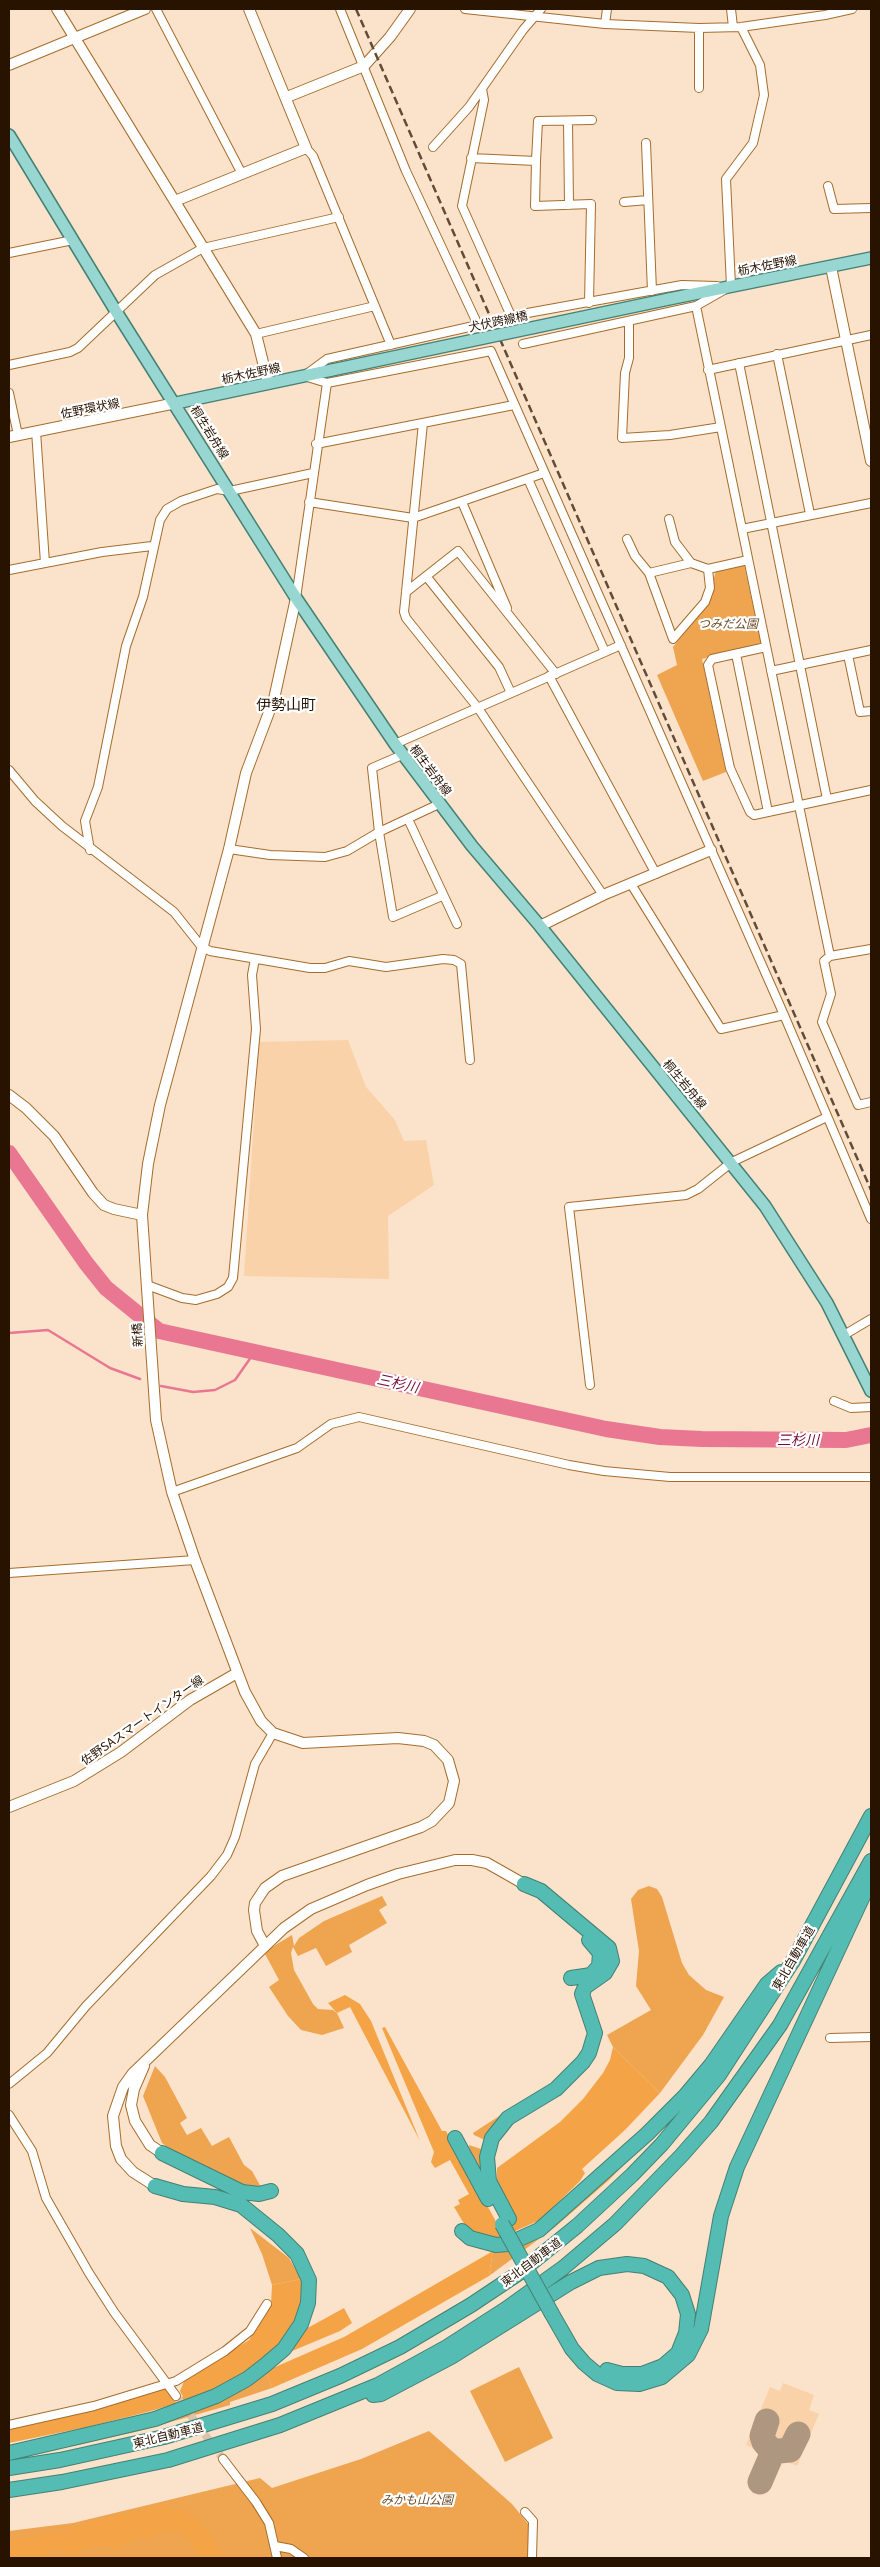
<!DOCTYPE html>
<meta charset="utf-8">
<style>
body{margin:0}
#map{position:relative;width:880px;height:2567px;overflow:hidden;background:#fbe2ca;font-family:Georgia,serif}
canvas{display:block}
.frame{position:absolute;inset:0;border:10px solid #281300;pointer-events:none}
</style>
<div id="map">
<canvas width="880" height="2567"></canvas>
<div class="frame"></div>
</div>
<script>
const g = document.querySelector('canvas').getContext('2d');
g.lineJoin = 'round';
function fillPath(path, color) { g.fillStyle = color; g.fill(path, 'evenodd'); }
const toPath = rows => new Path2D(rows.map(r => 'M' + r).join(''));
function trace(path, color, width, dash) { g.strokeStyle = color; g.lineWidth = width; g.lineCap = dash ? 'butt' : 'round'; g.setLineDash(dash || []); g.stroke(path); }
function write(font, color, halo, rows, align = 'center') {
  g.font = font + ' Georgia,"Noto Sans JP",serif'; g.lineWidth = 4.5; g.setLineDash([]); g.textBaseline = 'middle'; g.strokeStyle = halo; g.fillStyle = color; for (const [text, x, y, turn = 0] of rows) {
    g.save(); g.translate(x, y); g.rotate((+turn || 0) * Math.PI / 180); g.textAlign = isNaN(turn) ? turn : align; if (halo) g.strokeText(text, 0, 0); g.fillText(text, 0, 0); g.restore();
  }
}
const built = toPath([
 [348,1040,366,1087,395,1120,404,1141,426,1140,434,1185,388,1216,389,1279,244,1276,259,1042],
 [783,2383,814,2395,809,2410,819,2414,797,2466,746,2445,770,2387,780,2391]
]);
const green = toPath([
 [744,564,761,643,702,659,726,772,703,781,657,675,677,665,673,647,709,602,713,595,712,587,716,570],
 [649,1886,657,1889,662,1897,682,1963,689,1975,706,1990,724,1997,703,2035,660,2093,613,2047,607,2035,651,2010,636,1986,639,1951,631,1899,638,1890],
 [382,1896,387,1905,379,1910,387,1923,349,1945,352,1952,326,1966,316,1948,298,1956,293,1947,291,1953,294,1970,313,2004,318,2009,333,2010,337,2013,344,2028,322,2035,301,2030,288,2016,269,1987,279,1980,264,1952,292,1935,294,1946,299,1938,324,1921],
 [155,2066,165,2077,187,2118,180,2123,187,2135,201,2128,212,2146,229,2137,244,2165,252,2171,261,2187,243,2185,177,2154,162,2143,143,2096],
 [510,2109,487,2141,474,2135,473,2133],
 [649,2139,609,2180,555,2227,489,2276,493,2251,506,2249],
 [469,2145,484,2150,485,2180,470,2156],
 [250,2228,289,2258,301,2279,272,2285,262,2254],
 [519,2367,553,2438,505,2462,470,2391],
 [266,2371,272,2388,230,2402,230,2405,139,2431,73,2446,73,2443],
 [429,2431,512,2504,529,2525,528,2558,9,2558,9,2531,73,2523,260,2478,272,2488,361,2459]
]);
const forest = toPath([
 [345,1995,360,2004,371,2021,420,2141,350,2007,337,2013,328,2003],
 [385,2027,442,2131,446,2131,499,2227,512,2218,497,2187,497,2168,560,2122,583,2099,603,2073,610,2060,613,2047,660,2093,625,2130,582,2169,585,2173,580,2181,540,2220,493,2241,476,2236,466,2227,454,2207,460,2204,458,2200,469,2194,450,2160,435,2168,431,2162,434,2152,382,2028],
 [493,2251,489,2276,362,2349,272,2388,266,2371,344,2337],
 [301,2279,304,2293,300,2318,286,2340,263,2362,224,2386,191,2399,151,2411,87,2427,9,2443,9,2428,51,2420,165,2388,175,2399,183,2397,180,2391,185,2379,249,2340,271,2305,272,2285],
 [344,2308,352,2323,340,2331,285,2354,304,2330],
 [162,2505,169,2506,173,2512,184,2509,188,2515,195,2516,207,2533,213,2537,217,2550,222,2551,223,2558,205,2558,198,2554,182,2532,164,2530,150,2538,135,2537,130,2542,115,2548,106,2545,85,2547,73,2557,58,2550,51,2551,45,2558,9,2558,9,2542,13,2538,37,2536,48,2531,58,2534,81,2525]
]);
const stream = toPath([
 [9,1333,48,1330,110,1368,140,1379],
 [161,1386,193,1392,215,1390,235,1380,254,1353]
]);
const river = toPath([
 [9,1153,86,1263,106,1288,159,1331,606,1429,660,1437,702,1439,846,1440,871,1435]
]);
const taxiway = toPath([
 [772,2454,779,2451,790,2450,798,2434],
 [760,2482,772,2454,771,2450,764,2442,762,2436,767,2421]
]);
const streetTunnel = toPath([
 [176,2396,223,2459]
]);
const street = toPath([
 [156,9,242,174],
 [340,9,406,171,478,325,327,359,304,376,327,383,491,351,784,1015,871,1219],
 [465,9,605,24,699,28,741,27,825,15,852,9],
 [731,9,733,27],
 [605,24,607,9],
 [699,88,699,28],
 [482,89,484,100,462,206,511,316,682,285,717,286],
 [568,121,569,205],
 [646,143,652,291],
 [433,147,469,107,523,30,541,9],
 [306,148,313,156,391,345],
 [471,158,536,161],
 [828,186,834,209,871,208],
 [624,202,648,200],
 [9,253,73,240],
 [589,303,591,204,535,206,536,161,538,121,592,120],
 [696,306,830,956],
 [629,321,629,358,625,373,622,438,670,435,721,427],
 [256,334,375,306],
 [523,344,696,306,731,286,726,179,753,143,764,95,760,65,741,27],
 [777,354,810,514],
 [739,363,827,799],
 [9,365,70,352,78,348,155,275,203,248,339,217],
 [708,370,871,335],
 [9,393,18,435],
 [423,423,404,612,406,618,478,708,603,895],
 [36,431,45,563],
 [316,444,514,405],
 [528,479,605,652],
 [309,502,413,518,544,473],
 [462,502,507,608],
 [669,519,675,542,691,563,708,569,748,560],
 [742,529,871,503],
 [627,539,635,556,649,573,673,639,705,602,710,588,708,569],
 [9,570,102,552,152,546],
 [649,573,691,563],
 [426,576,499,667,511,693],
 [406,592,458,551,556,674],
 [296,598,327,383],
 [766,647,712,659,708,665,730,768,750,812,754,815,871,790],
 [736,654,768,812],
 [848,655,860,712,871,711],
 [771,671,871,650],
 [549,676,656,874],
 [395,744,621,645],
 [402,755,372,768,379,832,393,917,442,896],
 [9,770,35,801,62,826,174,912,201,946,210,951,310,968,325,968,349,961,386,967,443,959,454,960,461,964,470,1060],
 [408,819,457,924],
 [229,849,270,855,325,857,347,851,379,832,439,804],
 [90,850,85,821,98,787,126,646,143,597,160,520,167,509,181,501,217,489,230,491,313,473],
 [631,884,721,1029,784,1015],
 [871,949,830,956,824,961,831,994,822,1022,858,1105,871,1102],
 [147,1285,182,1298,196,1300,217,1294,228,1287,233,1278,256,1029,252,975,255,959],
 [844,1335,871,1319],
 [590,1385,569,1207,686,1195,698,1189,732,1162,827,1117],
 [834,1401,851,1408,871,1407],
 [172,1492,297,1448,331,1424,359,1417,569,1465,604,1471,670,1477,871,1477],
 [9,1573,195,1560],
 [830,2038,871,2037],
 [9,2084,47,2053,86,2006,211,1876,227,1855,235,1837,255,1764,273,1733],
 [9,2115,32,2151,46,2198,89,2273,114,2312,176,2396],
 [9,2425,94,2406,176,2381,225,2351,250,2331,267,2304],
 [223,2459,256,2502,269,2523,277,2558],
 [525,2512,533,2521,532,2558],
 [275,2546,291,2549,304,2558]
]);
const secondary = toPath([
 [57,9,256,334,268,383],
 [9,65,145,9],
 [287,97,364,66,390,37,410,9],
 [175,201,306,148,249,9],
 [831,267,871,461],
 [9,437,176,403],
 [540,926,603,895,711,850],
 [9,1095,26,1108,54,1136,93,1193,104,1205,114,1209,142,1215],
 [9,1807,74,1781,121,1752,190,1700,237,1673],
 [264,1944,257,1931,254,1910,255,1903,265,1888,282,1876,421,1827,432,1821,449,1803,454,1781,448,1760,434,1745,424,1741,398,1738,303,1743,273,1733,261,1721,245,1692,195,1560,172,1492,156,1420,142,1215,148,1164,160,1105,229,849,246,773,274,699,296,598],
 [144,2066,134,2089,131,2105,135,2121,150,2145,162,2153],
 [155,2186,133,2172,121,2159,116,2146,113,2116,123,2087,133,2073,284,1928,311,1909,367,1885,398,1874,455,1860,472,1860,487,1863,524,1884]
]);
const primary = toPath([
 [9,135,117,313,296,598,395,744,472,846,540,926,765,1206,827,1303,871,1391],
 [669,299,871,258],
 [176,403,332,370]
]);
const highway = toPath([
 [571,1978,591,1975,599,1966,600,1953,589,1940],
 [455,2138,488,2199],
 [162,2153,242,2192,259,2194,271,2191],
 [509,2219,489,2181,487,2157,492,2138,508,2118,556,2089,583,2062,589,2053,595,2033,582,1994,585,1987,605,1973,612,1961,609,1948,541,1891,524,1884],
 [462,2231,470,2238,496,2245,508,2244,539,2230,647,2134,685,2096,711,2065,767,1984,781,1972],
 [552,2314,572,2349,584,2363,597,2374,617,2383,639,2384,662,2377,688,2355,701,2329,721,2216,737,2167,871,1879],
 [373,2395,381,2394,451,2357,571,2282,599,2268,627,2264,644,2266,668,2277,682,2295,688,2314,686,2333,678,2353,663,2366,642,2374,622,2374,607,2370],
 [9,2453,155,2419,216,2396,247,2379,264,2366,284,2349,301,2324,308,2303,309,2280,297,2254,278,2235,241,2205,215,2197,183,2194,155,2186],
 [9,2468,60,2460,164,2437,272,2404,340,2376,400,2347,471,2305,519,2273,577,2226,632,2175,662,2144,719,2075,793,1961,871,1816],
 [9,2490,62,2482,168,2460,280,2425,378,2385,447,2347,506,2309,563,2268,615,2224,681,2156,711,2122,780,2025,871,1861]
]);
const rail = toPath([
 [356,9,871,1190]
]);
const primaryBridge = toPath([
 [332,370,669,299]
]);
const highwayBridge = toPath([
 [502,2224,552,2314]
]);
const streetNames = [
 ["栃木佐野線",767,265,-11],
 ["犬伏跨線橋",498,321,-12],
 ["栃木佐野線",251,373,-12],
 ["佐野環状線",90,408,-11],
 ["桐生岩舟線",210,432,58],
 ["桐生岩舟線",431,770,53],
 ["桐生岩舟線",685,1084,50],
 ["新橋",137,1335,-93],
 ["佐野SAスマートインター線",142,1720,-35],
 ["東北自動車道",793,1958,-60],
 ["東北自動車道",531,2262,-37],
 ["東北自動車道",168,2435,-14]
];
const parkNames = [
 ["つみだ公園",728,623],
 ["みかも山公園",417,2499]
];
const waterNames = [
 ["三杉川",398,1383,12],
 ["三杉川",798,1440]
];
const quarterNames = [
 ["伊勢山町",286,704]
];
fillPath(built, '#fad2a9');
fillPath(green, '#efa44f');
fillPath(forest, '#f4a447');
trace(stream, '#e97792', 2.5);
trace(river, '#e97792', 16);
trace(taxiway, '#ae9781', 25);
trace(streetTunnel, '#dbc3ac', 8, [8, 4]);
trace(street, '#a56d2d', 10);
trace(secondary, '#a56d2d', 12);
trace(primary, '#458174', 14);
trace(highway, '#458174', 16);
trace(street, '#fff', 8);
trace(secondary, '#fff', 10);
trace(primary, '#98d7d1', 11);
trace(highway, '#54bcb2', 14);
trace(rail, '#624c38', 2.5, [8, 4]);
trace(primaryBridge, '#458174', 14, []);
trace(highwayBridge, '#458174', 16, []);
trace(primaryBridge, '#98d7d1', 11);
trace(highwayBridge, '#54bcb2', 14);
write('12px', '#281300', '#fff', streetNames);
write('italic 12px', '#6d4b27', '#fff', parkNames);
write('italic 14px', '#730932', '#fff', waterNames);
write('15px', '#281300', '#fff', quarterNames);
</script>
